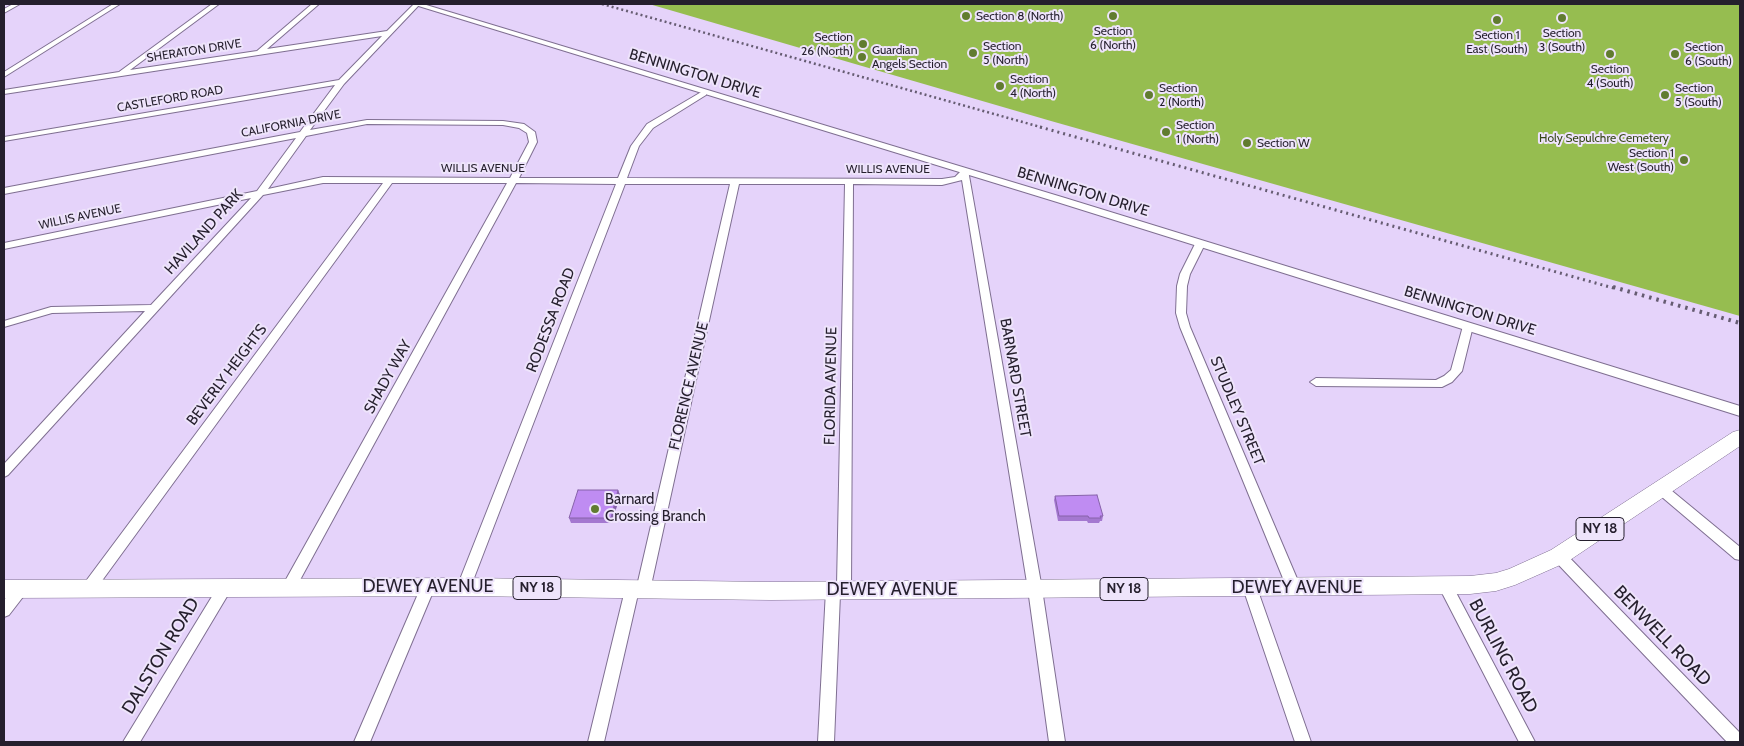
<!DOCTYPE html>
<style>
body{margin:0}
#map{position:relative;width:1744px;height:746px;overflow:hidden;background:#e5d3fa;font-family:Cabin,sans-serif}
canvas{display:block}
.frame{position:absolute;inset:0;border:5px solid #251f2d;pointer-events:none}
</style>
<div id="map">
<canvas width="1744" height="746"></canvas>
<div class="frame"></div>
</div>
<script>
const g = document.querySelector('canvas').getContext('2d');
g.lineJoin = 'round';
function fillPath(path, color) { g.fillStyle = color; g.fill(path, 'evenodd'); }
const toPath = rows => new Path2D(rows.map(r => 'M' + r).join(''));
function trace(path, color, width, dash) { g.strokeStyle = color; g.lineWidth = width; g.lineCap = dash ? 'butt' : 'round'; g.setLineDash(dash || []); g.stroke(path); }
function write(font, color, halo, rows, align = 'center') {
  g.font = font + ' Cabin,sans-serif'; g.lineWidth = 4; g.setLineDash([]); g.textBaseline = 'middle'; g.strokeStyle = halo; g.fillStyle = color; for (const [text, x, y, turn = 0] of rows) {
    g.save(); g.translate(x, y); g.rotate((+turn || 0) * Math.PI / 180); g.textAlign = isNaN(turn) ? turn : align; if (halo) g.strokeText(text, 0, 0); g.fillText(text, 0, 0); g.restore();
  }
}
const green = toPath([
 [649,4,1740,4,1740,316,1051,121]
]);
const minor = toPath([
 [13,4,20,4,4,13,4,9,13,4],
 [113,4,120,4,4,77,4,72,113,4],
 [212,4,219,4,130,70,257,51,312,4,319,4,267,49,387,31,414,4,420,4,344,84,310,130,367,120,503,121,524,124,535,132,537,142,519,178,618,178,631,146,647,124,703,91,706,91,706,95,653,128,639,146,627,178,942,179,955,177,962,170,968,170,1042,589,1065,742,1049,742,1028,589,962,180,942,185,853,184,851,590,849,594,844,596,840,594,834,742,818,742,826,590,828,586,833,584,837,585,845,184,739,184,650,590,648,594,643,596,638,594,604,742,588,742,625,590,627,586,632,584,637,586,730,184,625,184,469,591,464,593,459,591,457,587,616,184,516,183,294,591,289,593,284,591,282,587,284,583,507,183,392,183,93,593,88,595,83,593,81,589,83,585,383,183,323,183,263,195,8,475,4,477,4,464,145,311,52,313,4,327,4,321,51,307,151,305,251,198,4,249,4,243,257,191,296,138,4,194,4,188,300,132,335,85,4,141,4,137,339,80,382,36,4,94,4,90,119,72,212,4],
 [367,124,503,125,519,128,527,133,529,142,510,178,323,177,268,189,306,136,367,124],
 [1200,241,1205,244,1190,274,1187,286,1186,313,1190,327,1301,588,1299,592,1294,594,1289,592,1287,588,1180,327,1176,313,1177,286,1180,274,1195,244,1200,241],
 [1468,323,1473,326,1462,371,1452,382,1442,387,1316,386,1310,382,1316,378,1436,380,1444,376,1451,370,1463,326,1468,323],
 [1661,484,1666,486,1740,547,1740,560,1735,559,1656,492,1655,489,1656,486,1661,484],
 [1559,550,1564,552,1740,733,1740,742,1727,742,1554,560,1552,556,1554,552,1559,550],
 [428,581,433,583,435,587,370,742,354,742,421,587,423,583,428,581],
 [1446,581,1451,583,1535,742,1519,742,1439,587,1441,583,1446,581],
 [1250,582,1255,584,1257,588,1311,742,1295,742,1243,588,1245,584,1250,582],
 [21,583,26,585,28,589,26,593,9,615,4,617,4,600,16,585,21,583],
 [224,583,229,585,231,589,229,593,140,742,123,742,219,585,224,583]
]);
const tertiary = toPath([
 [412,4,423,4,1065,198,1740,406,1740,416,1057,202,412,4]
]);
const primary = toPath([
 [1740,430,1740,446,1567,562,1515,585,1496,591,1470,594,771,600,464,596,4,598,4,580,464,578,771,582,1470,576,1496,573,1509,569,1551,550,1733,432,1740,430]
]);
const railFar2 = toPath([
 [602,4,1044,128]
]);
const railFar1 = toPath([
 [1040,127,1617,289]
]);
const rail = toPath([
 [1613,287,1740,323]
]);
const wall = toPath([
 [618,490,620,495,612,523,571,523,569,518],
 [1055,496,1103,516,1102,521,1100,521,1099,523,1088,523,1087,521,1058,521,1054,500]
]);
const shadedWall = toPath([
 [618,490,620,495,612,523,611,518]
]);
const building = toPath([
 [578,490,618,490,611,518,569,518,578,490],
 [1097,495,1103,516,1100,516,1101,518,1089,518,1088,516,1059,516,1055,496,1097,495]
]);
const markers = [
 [966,16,5,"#617c30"],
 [1113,16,5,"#617c30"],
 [1562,18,5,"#617c30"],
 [1497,20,5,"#617c30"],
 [863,44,5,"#617c30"],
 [973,53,5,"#617c30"],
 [1610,54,5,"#617c30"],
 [1675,54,5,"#617c30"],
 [862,57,5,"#617c30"],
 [1000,86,5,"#617c30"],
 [1149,95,5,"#617c30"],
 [1665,95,5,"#617c30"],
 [1166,132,5,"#617c30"],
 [1247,143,5,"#617c30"],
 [1684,160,5,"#617c30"],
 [595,509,5,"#617c30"]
];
const farPoinames = [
 ["Section 8 (North)",976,16],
 ["Section",1113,31,"center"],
 ["6 (North)",1113,45,"center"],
 ["Section",1562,33,"center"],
 ["3 (South)",1562,47,"center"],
 ["Section 1",1497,35,"center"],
 ["East (South)",1497,49,"center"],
 ["Section",853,37,"right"],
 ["26 (North)",853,51,"right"],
 ["Section",983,46],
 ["5 (North)",983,60],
 ["Section",1685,47],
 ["6 (South)",1685,61],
 ["Guardian",872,50],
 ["Angels Section",872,64],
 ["Section",1610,69,"center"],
 ["4 (South)",1610,83,"center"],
 ["Section",1010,79],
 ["4 (North)",1010,93],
 ["Section",1159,88],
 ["2 (North)",1159,102],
 ["Section",1675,88],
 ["5 (South)",1675,102],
 ["Section",1176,125],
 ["1 (North)",1176,139],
 ["Section W",1257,143],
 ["Section 1",1674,153,"right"],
 ["West (South)",1674,167,"right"]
];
const farStreetnames = [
 ["SHERATON DRIVE",194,51,-9],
 ["CASTLEFORD ROAD",170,99,-10],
 ["CALIFORNIA DRIVE",291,124,-11],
 ["WILLIS AVENUE",483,168],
 ["WILLIS AVENUE",888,169],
 ["WILLIS AVENUE",80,217,-12]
];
const farParknames = [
 ["Holy Sepulchre Cemetery",1604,138]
];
const shields = [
 [1600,529,48],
 [537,588,48],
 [1124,589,48]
];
const shieldNames = [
 ["NY 18",1600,529],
 ["NY 18",537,588],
 ["NY 18",1124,589]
];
const streetNames = [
 ["BENNINGTON DRIVE",695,74,17],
 ["BENNINGTON DRIVE",1083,192,17],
 ["HAVILAND PARK",204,232,-48],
 ["BENNINGTON DRIVE",1470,311,17],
 ["RODESSA ROAD",551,320,-69],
 ["BEVERLY HEIGHTS",227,375,-53],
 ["SHADY WAY",388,377,-61],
 ["BARNARD STREET",1015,378,80],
 ["FLORENCE AVENUE",689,386,-77],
 ["FLORIDA AVENUE",831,386,-89],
 ["STUDLEY STREET",1237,411,67]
];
const poiNames = [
 ["Barnard",605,500],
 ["Crossing Branch",605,517]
];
const nearStreetnames = [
 ["DEWEY AVENUE",428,587],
 ["DEWEY AVENUE",1297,588],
 ["DEWEY AVENUE",892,590],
 ["BENWELL ROAD",1662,636,46],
 ["DALSTON ROAD",161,656,-59],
 ["BURLING ROAD",1503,656,62]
];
fillPath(green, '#96bd50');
trace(minor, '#7f6f91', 2);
trace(tertiary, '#7f6f91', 2);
trace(primary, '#7f6f91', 1);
fillPath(minor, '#fff');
fillPath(tertiary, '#fff');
fillPath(primary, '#fff');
trace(railFar2, '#665c72', 2.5, [2, 3]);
trace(railFar1, '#665c72', 3, [2, 4]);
trace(rail, '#665c72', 4, [2.5, 5]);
fillPath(wall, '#a478d0');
fillPath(shadedWall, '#8662a9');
fillPath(building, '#bf8cf2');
trace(building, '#8662a9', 1);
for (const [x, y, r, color] of markers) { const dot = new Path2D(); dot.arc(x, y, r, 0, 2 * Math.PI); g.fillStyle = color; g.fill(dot); trace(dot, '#eee4fb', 2); }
write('12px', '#251f2d', '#eee4fb', farPoinames, 'left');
write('12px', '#251f2d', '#eee4fb', farStreetnames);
write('12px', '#364718', '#eee4fb', farParknames);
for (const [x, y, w] of shields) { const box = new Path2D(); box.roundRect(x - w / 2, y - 11.5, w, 23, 4); g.fillStyle = '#eee4fb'; g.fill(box); trace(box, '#251f2d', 1); }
write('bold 14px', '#251f2d', null, shieldNames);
write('15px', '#251f2d', '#eee4fb', streetNames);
write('15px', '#251f2d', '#eee4fb', poiNames, 'left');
write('18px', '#251f2d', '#eee4fb', nearStreetnames);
</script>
